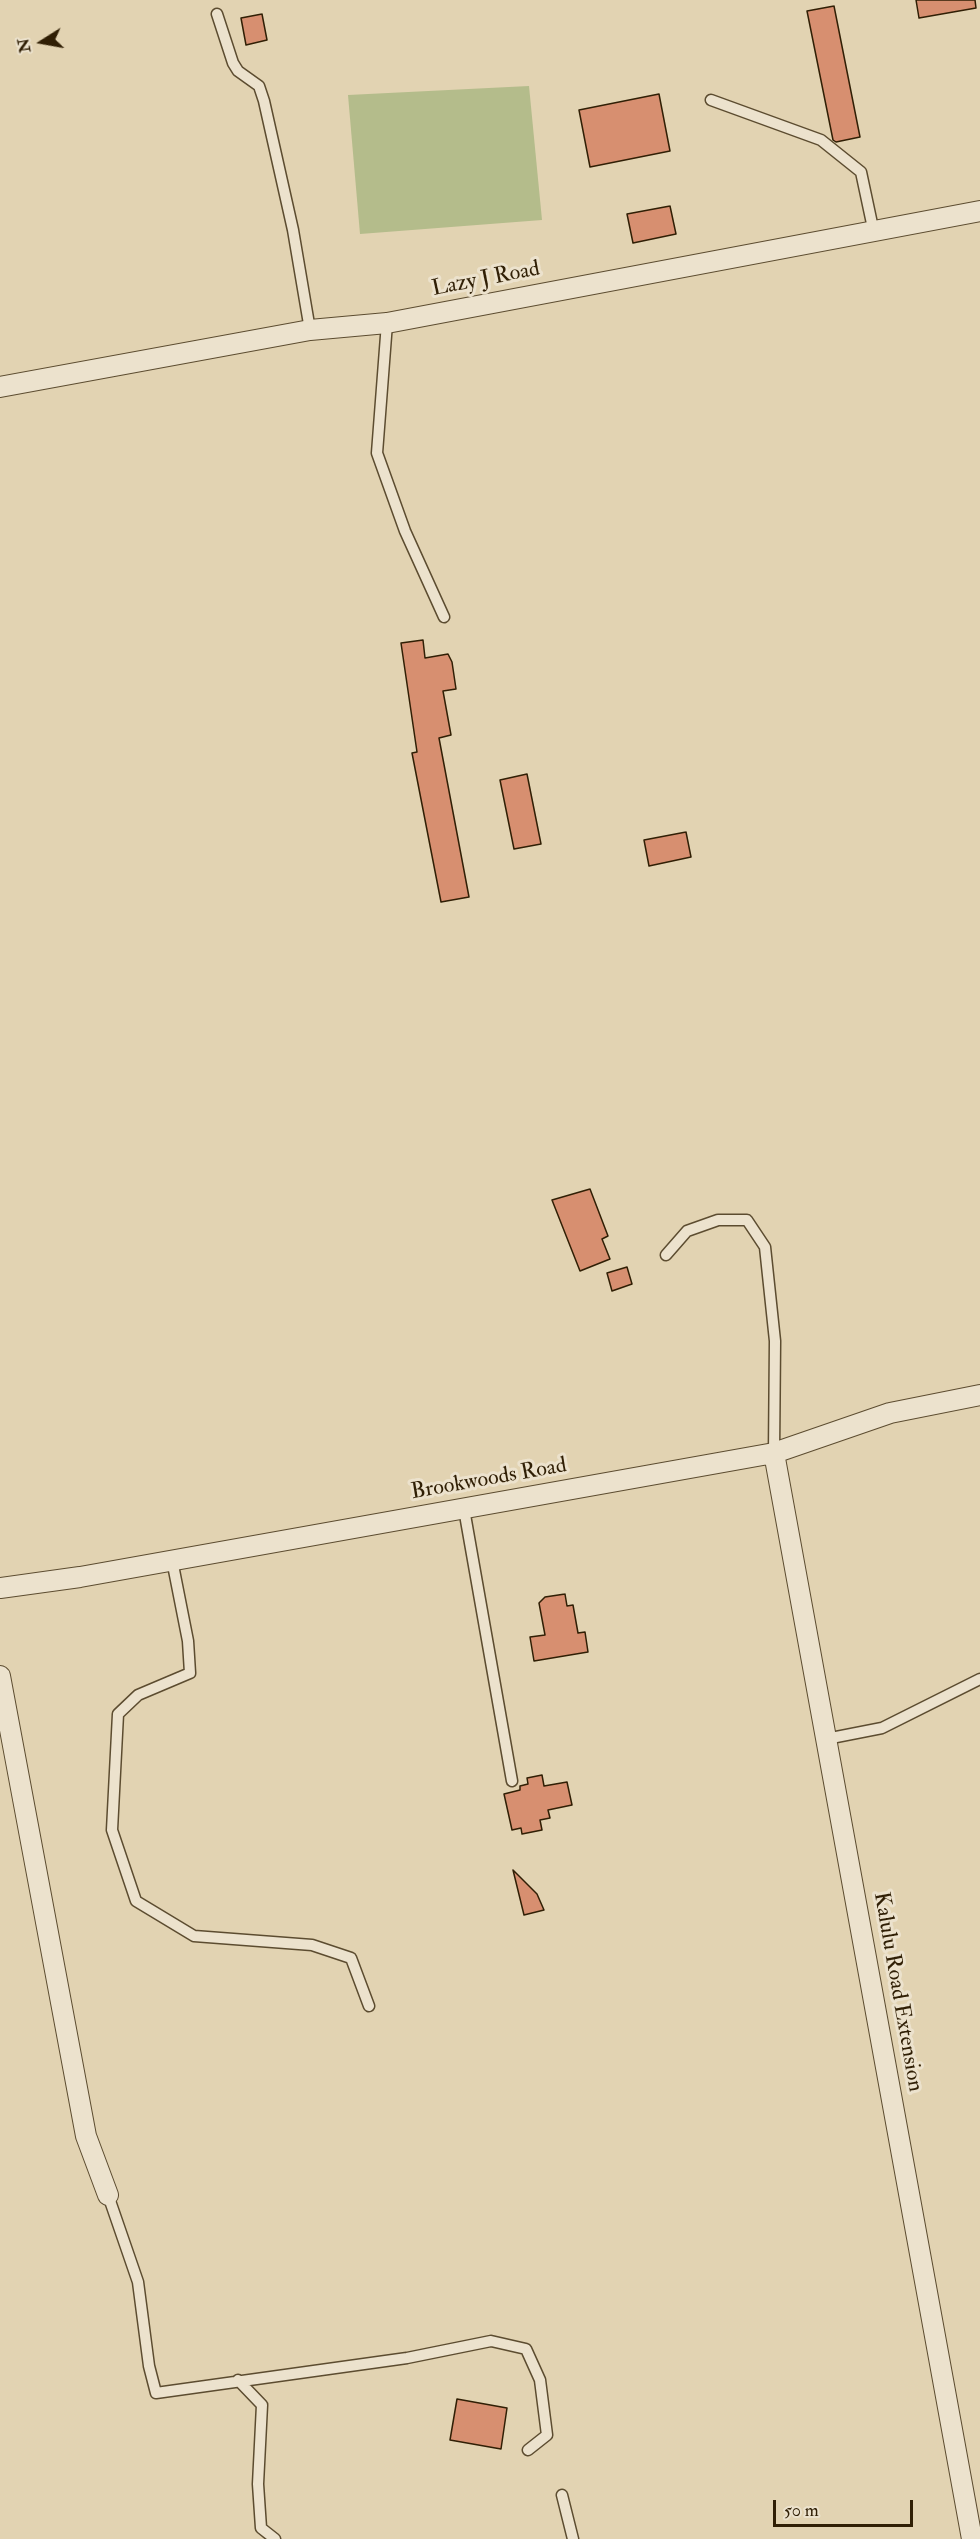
<!DOCTYPE html>
<style>
body{margin:0}
#map{position:relative;width:980px;height:2539px;overflow:hidden;background:#e2d3b2;font-family:"IM FELL Double Pica",serif}
canvas{display:block}
.north{position:absolute;left:12px;top:12px;width:60px;height:60px;-webkit-text-stroke:4px #ece2cd;paint-order:stroke;rotate:259deg;font-size:16px;font-weight:700;line-height:24px;text-align:center;color:#301f05}
.north::after{content:'';display:block;margin:auto;width:21px;height:27px;background:#301f05;clip-path:polygon(50% 0,100% 100%,50% 72%,0 100%)}
.scale{position:absolute;left:773px;top:2500px;width:140px;height:27px;box-sizing:border-box;border:3px solid #301f05;border-top:0;padding-left:8px;font-size:18px;line-height:21px;white-space:nowrap;color:#301f05;-webkit-text-stroke:4px #ece2cd;paint-order:stroke}
</style>
<div id="map">
<canvas width="980" height="2539"></canvas>
<div class="north">N</div>
<div class="scale">50 m</div>
</div>
<script>
const g = document.querySelector('canvas').getContext('2d');
g.lineJoin = 'round';
function fillPath(path, color) { g.fillStyle = color; g.fill(path, 'evenodd'); }
const toPath = rows => new Path2D(rows.map(r => 'M' + r).join(''));
function trace(path, color, width, dash) { g.strokeStyle = color; g.lineWidth = width; g.lineCap = dash ? 'butt' : 'round'; g.setLineDash(dash || []); g.stroke(path); }
function write(font, color, halo, rows, align = 'center') {
  g.font = font + ' "IM FELL Double Pica",serif'; g.lineWidth = 6; g.setLineDash([]); g.textBaseline = 'middle'; g.strokeStyle = halo; g.fillStyle = color; for (const [text, x, y, turn = 0] of rows) {
    g.save(); g.translate(x, y); g.rotate((+turn || 0) * Math.PI / 180); g.textAlign = isNaN(turn) ? turn : align; if (halo) g.strokeText(text, 0, 0); g.fillText(text, 0, 0); g.restore();
  }
}
const green = toPath([
 [529,86,542,220,360,234,348,95]
]);
const building = toPath([
 [916,0,975,0,976,8,919,18,916,0],
 [834,6,860,137,836,142,833,140,807,11,834,6],
 [262,14,267,40,246,45,241,18,262,14],
 [659,94,670,151,590,167,579,110,659,94],
 [670,206,676,234,633,243,627,214,670,206],
 [423,640,425,658,448,654,452,662,456,689,443,691,451,735,439,738,469,897,441,902,412,753,417,752,401,643,423,640],
 [527,774,541,844,514,849,500,780,527,774],
 [686,832,691,857,649,866,644,840,686,832],
 [590,1189,608,1236,602,1239,610,1259,580,1271,552,1200,590,1189],
 [627,1267,632,1284,612,1291,607,1273,627,1267],
 [565,1594,567,1606,573,1605,578,1633,585,1632,588,1652,534,1661,530,1637,545,1635,539,1603,545,1597,565,1594],
 [542,1775,544,1786,567,1782,572,1805,548,1810,550,1818,540,1820,542,1830,522,1834,521,1828,512,1830,504,1794,520,1790,520,1786,528,1784,527,1778,542,1775],
 [513,1870,537,1894,544,1910,524,1915,513,1870],
 [457,2399,507,2408,501,2449,450,2440,457,2399]
]);
const service = toPath([
 [217,14,233,63,238,71,259,86,264,101,293,230,310,330],
 [711,100,821,140,861,172,874,233],
 [387,323,377,453,405,531,444,617],
 [666,1255,687,1231,718,1220,747,1220,765,1247,775,1341,774,1453],
 [464,1509,512,1781],
 [172,1560,188,1641,190,1673,138,1695,118,1714,112,1830,136,1901,194,1936,312,1945,351,1958,369,2006],
 [826,1739,882,1728,980,1679],
 [108,2195,138,2282,149,2366,156,2393,407,2358,491,2341,526,2349,540,2380,547,2435,528,2450],
 [238,2380,262,2405,258,2484,261,2528,275,2539],
 [562,2495,573,2539]
]);
const minor = toPath([
 [0,387,310,330,387,323,980,211],
 [774,1453,972,2539],
 [0,1588,80,1577,774,1453,890,1413,980,1395],
 [0,1676,86,2136,108,2195]
]);
const streetNames = [
 ["Lazy J Road",486,280,-11],
 ["Brookwoods Road",489,1480,-10],
 ["Kalulu Road Extension",897,1992,80]
];
fillPath(green, '#b4bc8b');
fillPath(building, '#d78f70');
trace(building, '#301f05', 1.5);
trace(service, '#5c4c30', 13);
trace(minor, '#5c4c30', 22);
trace(service, '#ece2cd', 10);
trace(minor, '#ece2cd', 20);
write('22px', '#301f05', '#ece2cd', streetNames);
</script>
